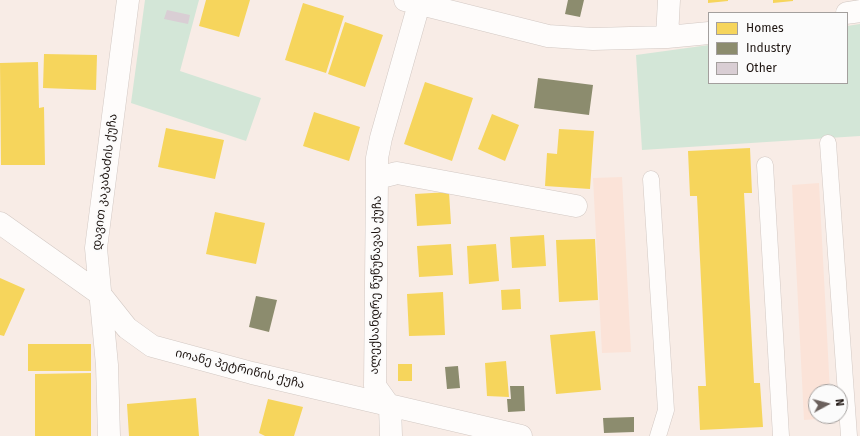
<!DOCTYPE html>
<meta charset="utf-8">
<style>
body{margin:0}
#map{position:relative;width:860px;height:436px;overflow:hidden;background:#f8ece6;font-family:"Fira Sans",sans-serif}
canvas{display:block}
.legend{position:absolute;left:708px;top:12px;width:140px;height:72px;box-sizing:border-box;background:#fbfbfb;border:1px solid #a39f9d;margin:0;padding:5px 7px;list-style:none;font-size:12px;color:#1e1511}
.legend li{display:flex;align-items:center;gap:8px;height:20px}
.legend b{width:20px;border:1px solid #a39f9d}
.north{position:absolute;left:808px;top:384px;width:40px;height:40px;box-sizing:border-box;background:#fbfbfb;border:1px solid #a39f9d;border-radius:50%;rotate:83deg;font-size:11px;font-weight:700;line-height:16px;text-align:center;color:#1e1511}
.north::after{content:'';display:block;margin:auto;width:14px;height:18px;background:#6a605c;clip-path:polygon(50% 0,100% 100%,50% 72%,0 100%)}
</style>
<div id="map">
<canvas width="860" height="436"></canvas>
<ul class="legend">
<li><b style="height:11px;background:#f6d55c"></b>Homes</li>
<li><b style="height:11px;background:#8c8c6e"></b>Industry</li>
<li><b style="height:11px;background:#d9ced4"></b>Other</li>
</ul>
<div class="north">N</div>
</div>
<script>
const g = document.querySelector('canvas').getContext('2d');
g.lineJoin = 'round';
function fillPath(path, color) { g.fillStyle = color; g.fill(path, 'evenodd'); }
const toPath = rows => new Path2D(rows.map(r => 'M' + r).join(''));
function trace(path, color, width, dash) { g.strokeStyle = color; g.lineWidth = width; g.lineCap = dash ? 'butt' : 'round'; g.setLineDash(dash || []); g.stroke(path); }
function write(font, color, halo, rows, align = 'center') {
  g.font = font + ' "Fira Sans","Noto Sans Georgian",sans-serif'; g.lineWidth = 4; g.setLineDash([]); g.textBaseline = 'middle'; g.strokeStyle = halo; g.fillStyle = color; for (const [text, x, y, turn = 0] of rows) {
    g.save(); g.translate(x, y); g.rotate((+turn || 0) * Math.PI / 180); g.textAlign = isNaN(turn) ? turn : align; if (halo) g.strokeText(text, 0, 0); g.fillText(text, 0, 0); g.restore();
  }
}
const built = toPath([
 [622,177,631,352,602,353,593,178],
 [819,183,830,392,816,392,816,416,831,416,831,418,804,420,792,185]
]);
const green = toPath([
 [145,0,199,0,180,71,261,98,246,141,131,103],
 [860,24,860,136,642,150,636,55,709,45,709,83,847,83,847,26]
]);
const homes = toPath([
 [206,0,250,0,239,37,199,26],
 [708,0,728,0,728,1,708,3],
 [773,0,793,0,793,1,773,3],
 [303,3,344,16,326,73,285,60],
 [345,22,383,35,365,87,328,74],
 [44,54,97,55,96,90,43,88],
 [38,62,39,108,44,107,45,165,1,165,0,63],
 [425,82,473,98,452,161,404,144],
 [314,112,360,127,349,161,303,146],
 [492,114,519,125,505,161,478,149],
 [166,128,224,140,215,179,158,167],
 [559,129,594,131,590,189,545,186,547,153,557,154],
 [750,148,752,193,744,193,754,383,760,383,763,427,700,430,698,386,706,386,697,196,690,196,688,151],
 [449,192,451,224,417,226,415,194],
 [215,212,265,223,256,264,206,254],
 [544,235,546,266,512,268,510,237],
 [595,239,598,300,559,302,556,240],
 [451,244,453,275,419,277,417,246],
 [496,244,499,281,469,284,467,246],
 [0,278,25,289,4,336,0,335],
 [520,289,521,309,502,310,501,290],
 [443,292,445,335,409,336,407,294],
 [595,331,601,390,556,394,550,335],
 [28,344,91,344,91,371,28,371],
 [506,361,509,397,487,396,485,363],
 [398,364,412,364,412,381,398,381],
 [91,373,91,436,35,436,35,374],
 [196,398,199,436,129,436,127,404],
 [268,399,303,407,294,436,265,436,259,433]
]);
const industry = toPath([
 [568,0,584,0,580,17,565,14],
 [538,78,593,85,589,115,534,108],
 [256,296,277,300,269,332,249,327],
 [458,366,460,388,447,389,445,367],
 [510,386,524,386,525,411,508,412,507,399,511,399],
 [634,417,634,432,604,433,603,418]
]);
const building = toPath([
 [167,10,190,15,188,24,164,19]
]);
const service = toPath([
 [828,143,849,436],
 [765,165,781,436],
 [651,179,666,410,658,436]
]);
const minor = toPath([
 [405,0,548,36,593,39,667,37],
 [669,0,667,37,709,33],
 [847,13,860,11],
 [377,178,377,158,381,138,419,4],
 [0,223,100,294,127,328,152,346,252,373,521,436],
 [109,436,107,365,96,248,128,0],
 [391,436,390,407,375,386,377,178,397,173,576,206]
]);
const streetNames = [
 ["დავით კაკაბაძის ქუჩა",105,182,-83],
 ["ალექსანდრე წუწუნავას ქუჩა",376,285,-89],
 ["იოანე პეტრიწის ქუჩა",240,369,14]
];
fillPath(built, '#fbe3d8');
fillPath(green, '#d3e6d7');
fillPath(homes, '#f6d55c');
fillPath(industry, '#8c8c6e');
fillPath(building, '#d9ced4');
trace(service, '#d2c8c3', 17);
trace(minor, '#d2c8c3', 23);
trace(service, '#fefcfb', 16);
trace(minor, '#fefcfb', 22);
write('12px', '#1e1511', '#fbfbfb', streetNames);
</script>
